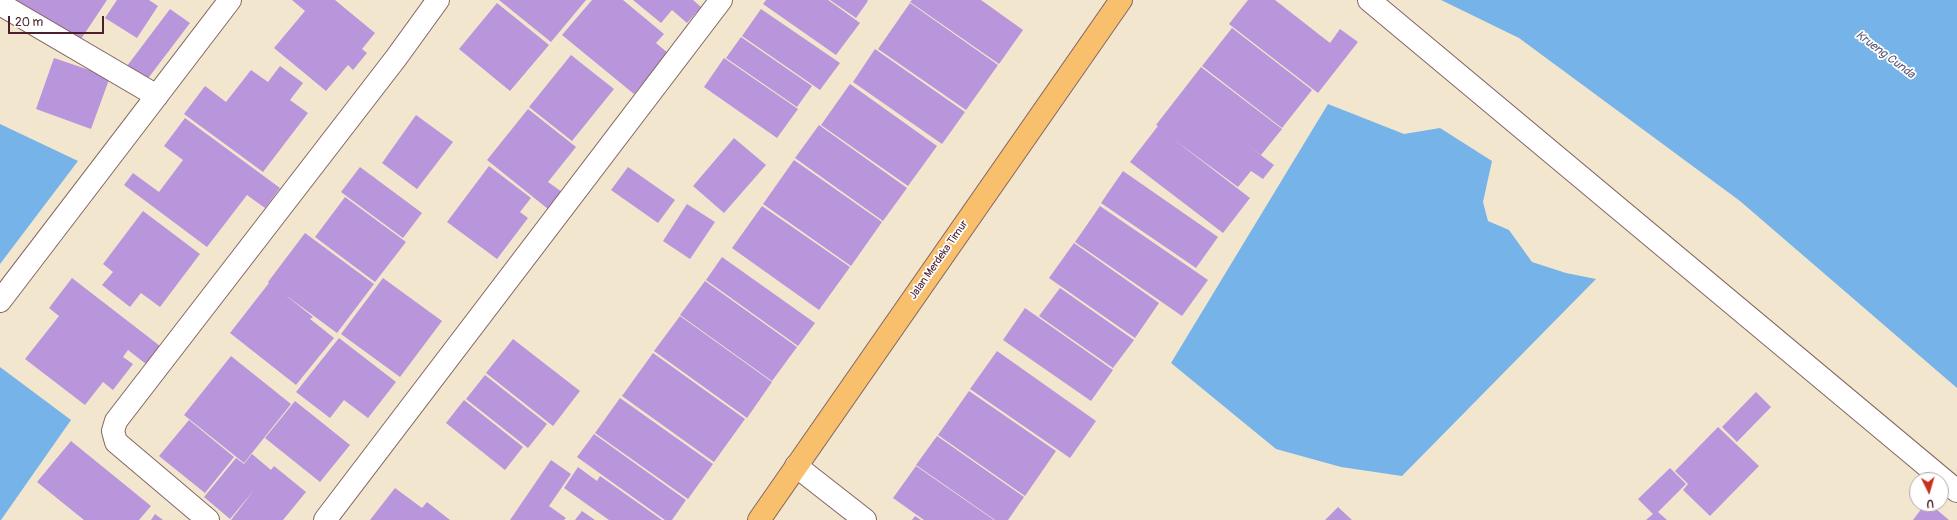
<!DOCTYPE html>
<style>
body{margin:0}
#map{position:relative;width:1957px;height:520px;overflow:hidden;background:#f2e7ce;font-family:Pangolin,sans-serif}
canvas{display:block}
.north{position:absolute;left:1909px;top:472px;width:40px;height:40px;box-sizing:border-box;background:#fff;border:1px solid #b7a5aa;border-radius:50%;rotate:175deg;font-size:11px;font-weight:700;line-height:16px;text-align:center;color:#4a1f2b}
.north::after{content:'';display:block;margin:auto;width:14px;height:18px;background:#c8321e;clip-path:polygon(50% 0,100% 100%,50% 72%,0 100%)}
.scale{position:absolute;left:8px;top:16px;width:96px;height:18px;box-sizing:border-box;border:2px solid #4a1f2b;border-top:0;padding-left:5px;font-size:12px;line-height:14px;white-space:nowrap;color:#4a1f2b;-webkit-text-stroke:3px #fff;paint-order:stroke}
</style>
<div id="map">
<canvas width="1957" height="520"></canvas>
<div class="north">U</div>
<div class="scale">20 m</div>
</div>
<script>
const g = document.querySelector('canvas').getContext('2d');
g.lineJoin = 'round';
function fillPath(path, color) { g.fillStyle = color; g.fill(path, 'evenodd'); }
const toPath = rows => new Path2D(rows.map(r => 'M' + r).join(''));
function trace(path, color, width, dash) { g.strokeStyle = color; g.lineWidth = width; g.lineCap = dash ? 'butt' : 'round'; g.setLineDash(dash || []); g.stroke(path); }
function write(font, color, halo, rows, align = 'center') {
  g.font = font + ' Pangolin,sans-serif'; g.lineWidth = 3.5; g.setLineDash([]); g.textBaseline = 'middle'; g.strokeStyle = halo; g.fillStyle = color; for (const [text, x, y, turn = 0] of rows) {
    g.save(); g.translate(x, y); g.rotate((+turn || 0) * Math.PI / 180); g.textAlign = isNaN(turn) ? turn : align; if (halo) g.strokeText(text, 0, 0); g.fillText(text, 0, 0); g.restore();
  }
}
const water = toPath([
 [1441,0,1957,0,1957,388,1740,201,1519,38],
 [1328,104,1404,134,1440,128,1492,161,1483,202,1488,221,1509,230,1532,262,1566,273,1596,279,1402,476,1341,467,1276,449,1171,363],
 [0,124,78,161,0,264],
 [0,367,71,420,1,520,0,520]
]);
const building = toPath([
 [16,0,107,0,79,42],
 [117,0,149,0,158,6,137,38,105,18],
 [292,0,335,0,375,33,362,49,367,53,353,70,348,65,326,91,274,48,305,11],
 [499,0,586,0,551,42],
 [592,0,623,0,664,34,656,43,668,53,634,94,562,35],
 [633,0,693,0,701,7,687,23,672,10,661,23],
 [766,0,828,0,860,23,836,55,763,4],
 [830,0,867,0,868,1,856,18],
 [912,0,981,0,1023,30,999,64,910,2],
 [1248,0,1275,0,1330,43,1340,29,1358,42,1318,93,1229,24],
 [497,3,549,45,510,91,459,49],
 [910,3,998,65,966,110,878,49],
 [170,9,190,23,143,85,124,70],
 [761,9,840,63,820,90,742,36],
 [1232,28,1312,90,1282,128,1202,66],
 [741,37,812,86,797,107,726,58],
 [875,49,965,112,942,144,853,82],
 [571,55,614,89,572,141,529,107],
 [54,58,110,77,91,129,36,109],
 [724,58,798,109,777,138,704,87],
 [280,66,303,83,290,100,308,113,263,172,184,114,205,86,226,102,251,70,268,82],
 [1201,67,1282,129,1261,155,1242,141,1274,165,1263,179,1251,171,1238,187,1172,138,1250,198,1223,233,1130,162,1158,126,1156,125],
 [850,84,937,146,908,186,821,125],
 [528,109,576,147,548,182,562,192,548,209,487,160],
 [416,115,453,142,417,189,382,163],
 [185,118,280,188,265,208,247,195,207,247,124,185,133,173,159,192,183,160,164,146],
 [819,125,907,188,883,221,795,158],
 [734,138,766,165,724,213,693,186],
 [794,160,882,222,851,266,763,204],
 [489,166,531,198,520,212,528,218,497,259,447,222],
 [360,167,422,213,403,238,341,192],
 [628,167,675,200,658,223,611,190],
 [1123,171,1218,237,1196,268,1101,203],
 [345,197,406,242,375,282,315,237],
 [687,204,715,222,690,259,663,241],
 [762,206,850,267,819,310,732,248],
 [1100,206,1208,280,1182,316,1075,242],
 [143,211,200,254,160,307,141,293,130,307,102,285,113,272,103,264],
 [305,233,374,284,337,333,284,294,313,317,310,319,334,338,296,385,230,333,269,283,268,282],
 [1074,243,1159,303,1135,338,1049,278],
 [722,257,815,323,798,346,706,280],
 [72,278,160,346,146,364,128,350,123,357,133,364,113,390,103,382,85,405,25,359,59,316,49,308],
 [383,278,442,321,400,377,341,334],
 [705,281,797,347,772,381,680,315],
 [1060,288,1134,340,1113,368,1039,316],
 [1025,308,1113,370,1091,401,1003,340],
 [680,316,772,382,747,418,654,351],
 [339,338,396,382,368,418,344,400,330,418,296,392],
 [513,339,580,391,553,426,486,373],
 [997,351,1096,421,1070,458,970,389],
 [653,353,745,419,714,462,622,396],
 [231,356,291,404,244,463,184,415],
 [485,375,547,424,528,448,466,399],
 [969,391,1056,451,1025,496,938,435],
 [1756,392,1771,407,1737,442,1722,427],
 [620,398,713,464,688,499,595,433],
 [464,400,523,447,505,470,446,423],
 [295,401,350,445,320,482,265,438],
 [189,420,234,457,205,493,159,456],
 [1718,427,1759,466,1710,516,1683,490,1688,484,1675,471],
 [594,434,686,500,672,520,665,520,577,457],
 [937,436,1024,497,1008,520,995,520,916,465],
 [71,441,151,506,139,520,84,520,37,482],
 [252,454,271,470,274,466,306,492,283,520,231,520,254,490,230,519,204,497,236,458,244,464],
 [551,460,571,474,549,506,566,518,564,520,510,520],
 [916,466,994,520,924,520,893,498],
 [578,467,597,481,600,476,662,520,609,520,564,488],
 [1670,468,1686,484,1658,512,1667,520,1646,520,1653,514,1638,499],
 [395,488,422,508,427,502,450,520,370,520],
 [1925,504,1930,504,1949,520,1913,520],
 [1338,507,1352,520,1325,520],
 [582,511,595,520,575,520],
 [155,514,163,520,151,520],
 [915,516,921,520,912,520]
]);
const minor = toPath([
 [1369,0,1957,491],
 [0,4,157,96],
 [0,301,230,0],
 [796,466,865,520],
 [208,520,116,442,113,431,116,421,396,58,438,0],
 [325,520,721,0]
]);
const major = toPath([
 [759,520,1121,0]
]);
const streetNames = [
 ["Jalan Merdeka Timur",939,260,-55]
];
const waterNames = [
 ["Krueng Cunda",1885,55,37]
];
fillPath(water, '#76b3e8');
fillPath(building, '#b995dc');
trace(minor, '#856564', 24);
trace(major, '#856564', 24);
trace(minor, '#fff', 22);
trace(major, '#f8bf6c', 22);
write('11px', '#4a1f2b', '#fff', streetNames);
write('italic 12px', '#5c5a77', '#fff', waterNames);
</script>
